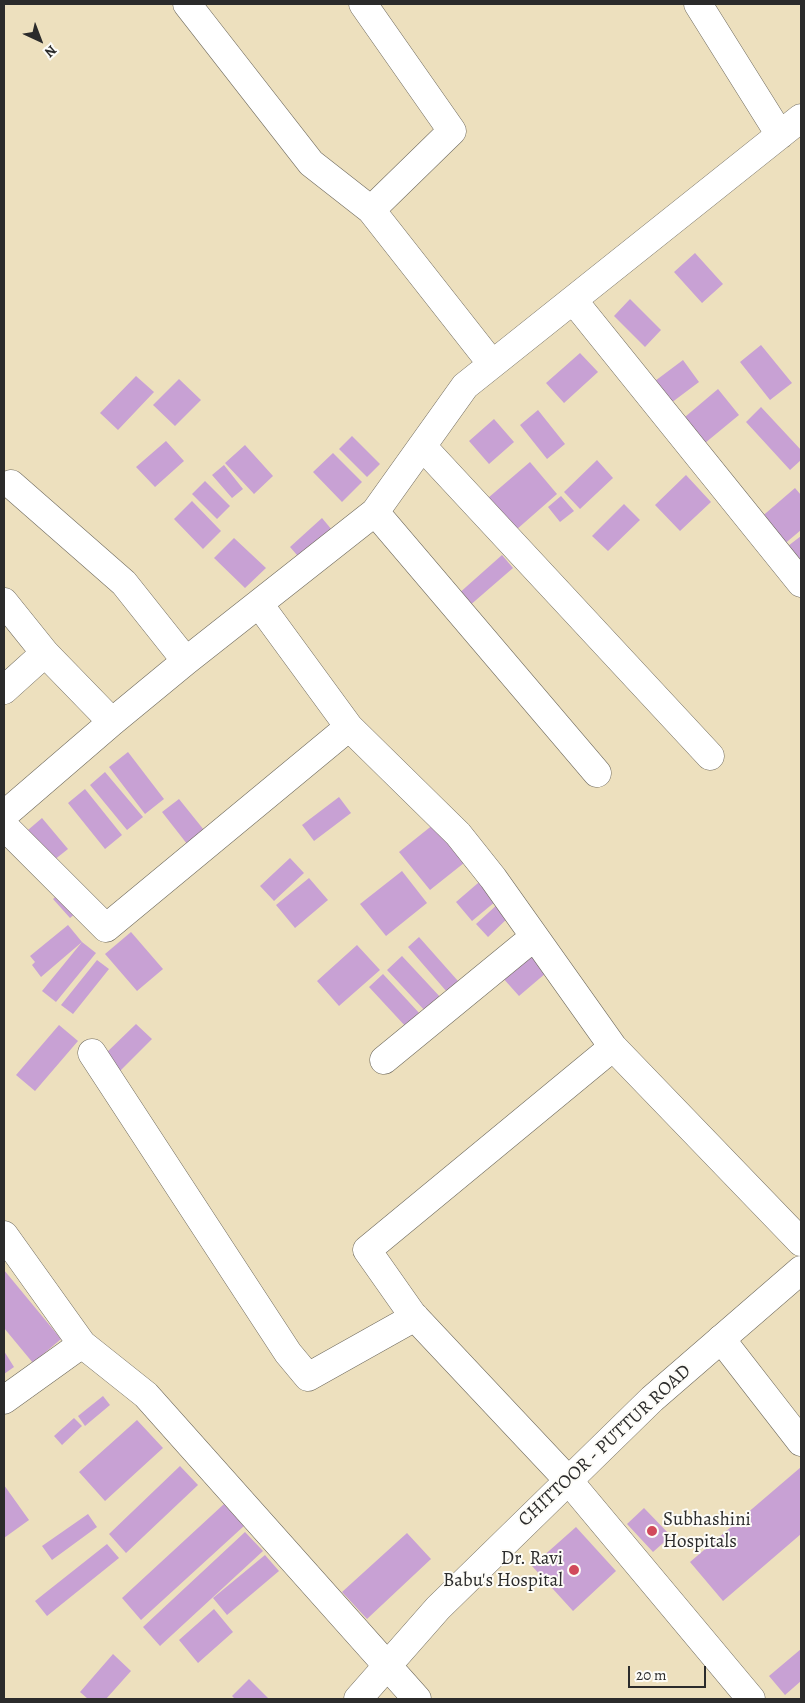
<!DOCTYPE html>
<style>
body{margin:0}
#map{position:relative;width:805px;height:1703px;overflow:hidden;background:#ede0be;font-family:Alegreya,serif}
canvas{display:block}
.frame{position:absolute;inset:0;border:5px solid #2b2b2b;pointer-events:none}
.north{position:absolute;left:15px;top:15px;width:50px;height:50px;-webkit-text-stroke:4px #fdfcf7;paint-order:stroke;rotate:137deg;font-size:14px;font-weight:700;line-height:20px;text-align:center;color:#2b2b2b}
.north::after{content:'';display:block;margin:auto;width:18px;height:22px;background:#2b2b2b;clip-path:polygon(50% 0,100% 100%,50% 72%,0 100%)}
.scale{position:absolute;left:628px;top:1666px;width:78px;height:22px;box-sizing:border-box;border:2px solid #2b2b2b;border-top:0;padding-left:6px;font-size:15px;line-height:18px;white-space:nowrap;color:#2b2b2b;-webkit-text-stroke:4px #fdfcf7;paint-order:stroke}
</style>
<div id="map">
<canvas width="805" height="1703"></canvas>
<div class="frame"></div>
<div class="north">N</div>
<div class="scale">20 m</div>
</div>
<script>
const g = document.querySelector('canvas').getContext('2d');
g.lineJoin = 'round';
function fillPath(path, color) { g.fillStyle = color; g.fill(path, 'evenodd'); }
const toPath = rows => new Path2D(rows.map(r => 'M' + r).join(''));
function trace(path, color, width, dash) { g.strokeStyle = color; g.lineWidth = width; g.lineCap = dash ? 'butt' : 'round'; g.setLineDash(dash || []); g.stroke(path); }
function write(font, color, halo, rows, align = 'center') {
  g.font = font + ' Alegreya,serif'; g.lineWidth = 4; g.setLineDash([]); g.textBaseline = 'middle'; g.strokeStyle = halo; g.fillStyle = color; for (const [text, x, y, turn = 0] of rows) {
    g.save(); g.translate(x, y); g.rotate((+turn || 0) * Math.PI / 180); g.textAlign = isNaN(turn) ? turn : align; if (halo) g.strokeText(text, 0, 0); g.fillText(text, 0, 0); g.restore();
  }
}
const building = toPath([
 [695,253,723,284,702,303,674,272],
 [630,299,661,330,645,347,614,316],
 [761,345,792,383,770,400,740,362],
 [580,353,598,372,564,403,546,383],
 [683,360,699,382,667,406,651,384],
 [136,376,154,392,118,430,100,413],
 [179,379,201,400,175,426,153,405],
 [718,389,739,415,699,448,679,422],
 [761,407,801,450,801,460,790,470,746,422],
 [538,410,565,444,547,459,520,425],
 [494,419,514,442,489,464,469,441],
 [352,436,380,464,367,477,339,449],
 [166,441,184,461,155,487,136,467],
 [245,445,273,476,254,494,225,463],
 [333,453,362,482,342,502,313,472],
 [597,460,613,478,580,509,564,492],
 [530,462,557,494,516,530,488,498],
 [224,465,243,489,232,498,212,475],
 [686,475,711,502,680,531,655,505],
 [205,481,230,506,217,519,192,494],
 [795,488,801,495,801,530,782,546,759,519],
 [561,496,574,511,560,522,548,507],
 [192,501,221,531,203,549,174,519],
 [624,504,640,520,608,551,592,536],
 [322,518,342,542,310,570,290,547],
 [801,536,801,571,788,546],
 [234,538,266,568,245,588,214,558],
 [502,555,513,568,468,607,457,595],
 [128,752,164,799,145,814,109,767],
 [105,772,143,817,127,830,90,785],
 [85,789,122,835,105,849,68,803],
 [339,797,351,813,314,841,302,825],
 [179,799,208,835,191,849,162,812],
 [42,818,68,849,39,872,14,842],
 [439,820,469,859,430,890,399,852],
 [290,858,304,873,274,901,260,886],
 [402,871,427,903,386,936,360,904],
 [485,877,502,896,472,921,456,902],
 [309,878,328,900,295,928,276,905],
 [64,889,82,908,70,918,53,899],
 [499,903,510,916,488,937,476,924],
 [68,925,82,942,41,977,32,965,35,962,30,956],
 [131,932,163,969,137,991,105,954],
 [419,937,458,981,447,992,408,947],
 [82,942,96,953,56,1002,42,991],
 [357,945,380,970,339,1006,317,981],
 [529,953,546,973,519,996,502,977],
 [402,956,442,999,427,1013,387,970],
 [97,960,109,969,73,1014,61,1005],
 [383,974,421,1015,407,1028,369,987],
 [136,1024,152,1039,119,1072,103,1056],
 [59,1025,78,1041,35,1091,16,1075],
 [4,1270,61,1339,33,1363,4,1328],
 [4,1351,14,1367,4,1374],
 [103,1396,110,1405,85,1426,78,1416],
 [74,1418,82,1426,62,1445,54,1436],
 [137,1420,163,1448,105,1501,79,1472],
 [180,1466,198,1485,126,1553,109,1534],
 [801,1467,801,1534,723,1601,690,1562],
 [4,1485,29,1520,4,1538],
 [224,1504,244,1526,141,1620,122,1598],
 [644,1508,671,1536,653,1552,627,1524],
 [88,1514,97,1527,52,1560,42,1546],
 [576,1527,616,1571,573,1611,532,1566],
 [245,1532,263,1551,160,1646,143,1627],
 [407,1533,431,1559,367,1619,342,1592],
 [107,1544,119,1558,47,1616,35,1601],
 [265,1555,279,1571,227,1615,213,1598],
 [214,1609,233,1632,198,1663,179,1640],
 [801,1649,801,1681,785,1695,769,1676],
 [113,1654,131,1671,106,1699,88,1699,80,1692],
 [249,1679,269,1699,235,1699,232,1696]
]);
const minor = toPath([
 [187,4,311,163,371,210,492,364],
 [363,4,452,131,371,210],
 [698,4,780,135],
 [573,300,801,583],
 [422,446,710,756],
 [11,484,124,583,186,661],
 [375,512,597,773],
 [4,602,45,653],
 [259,604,349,727,458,834,493,878,613,1047],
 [4,690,45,653,112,722],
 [4,815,112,722,186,661,375,512,465,386,801,118],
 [4,826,106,928,349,727],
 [92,1053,288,1353,308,1377,415,1317],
 [384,1060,534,937],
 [4,1235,82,1344,146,1395,417,1699],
 [721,1339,801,1442],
 [4,1400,82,1344],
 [751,1699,568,1480,412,1314,367,1250,613,1047,801,1242]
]);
const major = toPath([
 [358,1699,438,1608,652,1399,801,1270]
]);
const markers = [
 [652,1531,6,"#d1495b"],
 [574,1570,6,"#d1495b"]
];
const streetNames = [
 ["CHITTOOR - PUTTUR ROAD",605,1446,-43]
];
const poiNames = [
 ["Subhashini",663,1520],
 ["Hospitals",663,1542],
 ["Dr. Ravi",563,1559,"right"],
 ["Babu's Hospital",563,1581,"right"]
];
fillPath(building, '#c8a1d4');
trace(minor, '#6f6a5e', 29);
trace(major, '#6f6a5e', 29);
trace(minor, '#fff', 28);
trace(major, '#fff', 28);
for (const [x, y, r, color] of markers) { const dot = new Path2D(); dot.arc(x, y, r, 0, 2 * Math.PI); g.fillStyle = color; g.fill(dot); trace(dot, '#fdfcf7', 2); }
write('19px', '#2b2b2b', '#fdfcf7', streetNames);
write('19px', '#2b2b2b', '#fdfcf7', poiNames, 'left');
</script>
